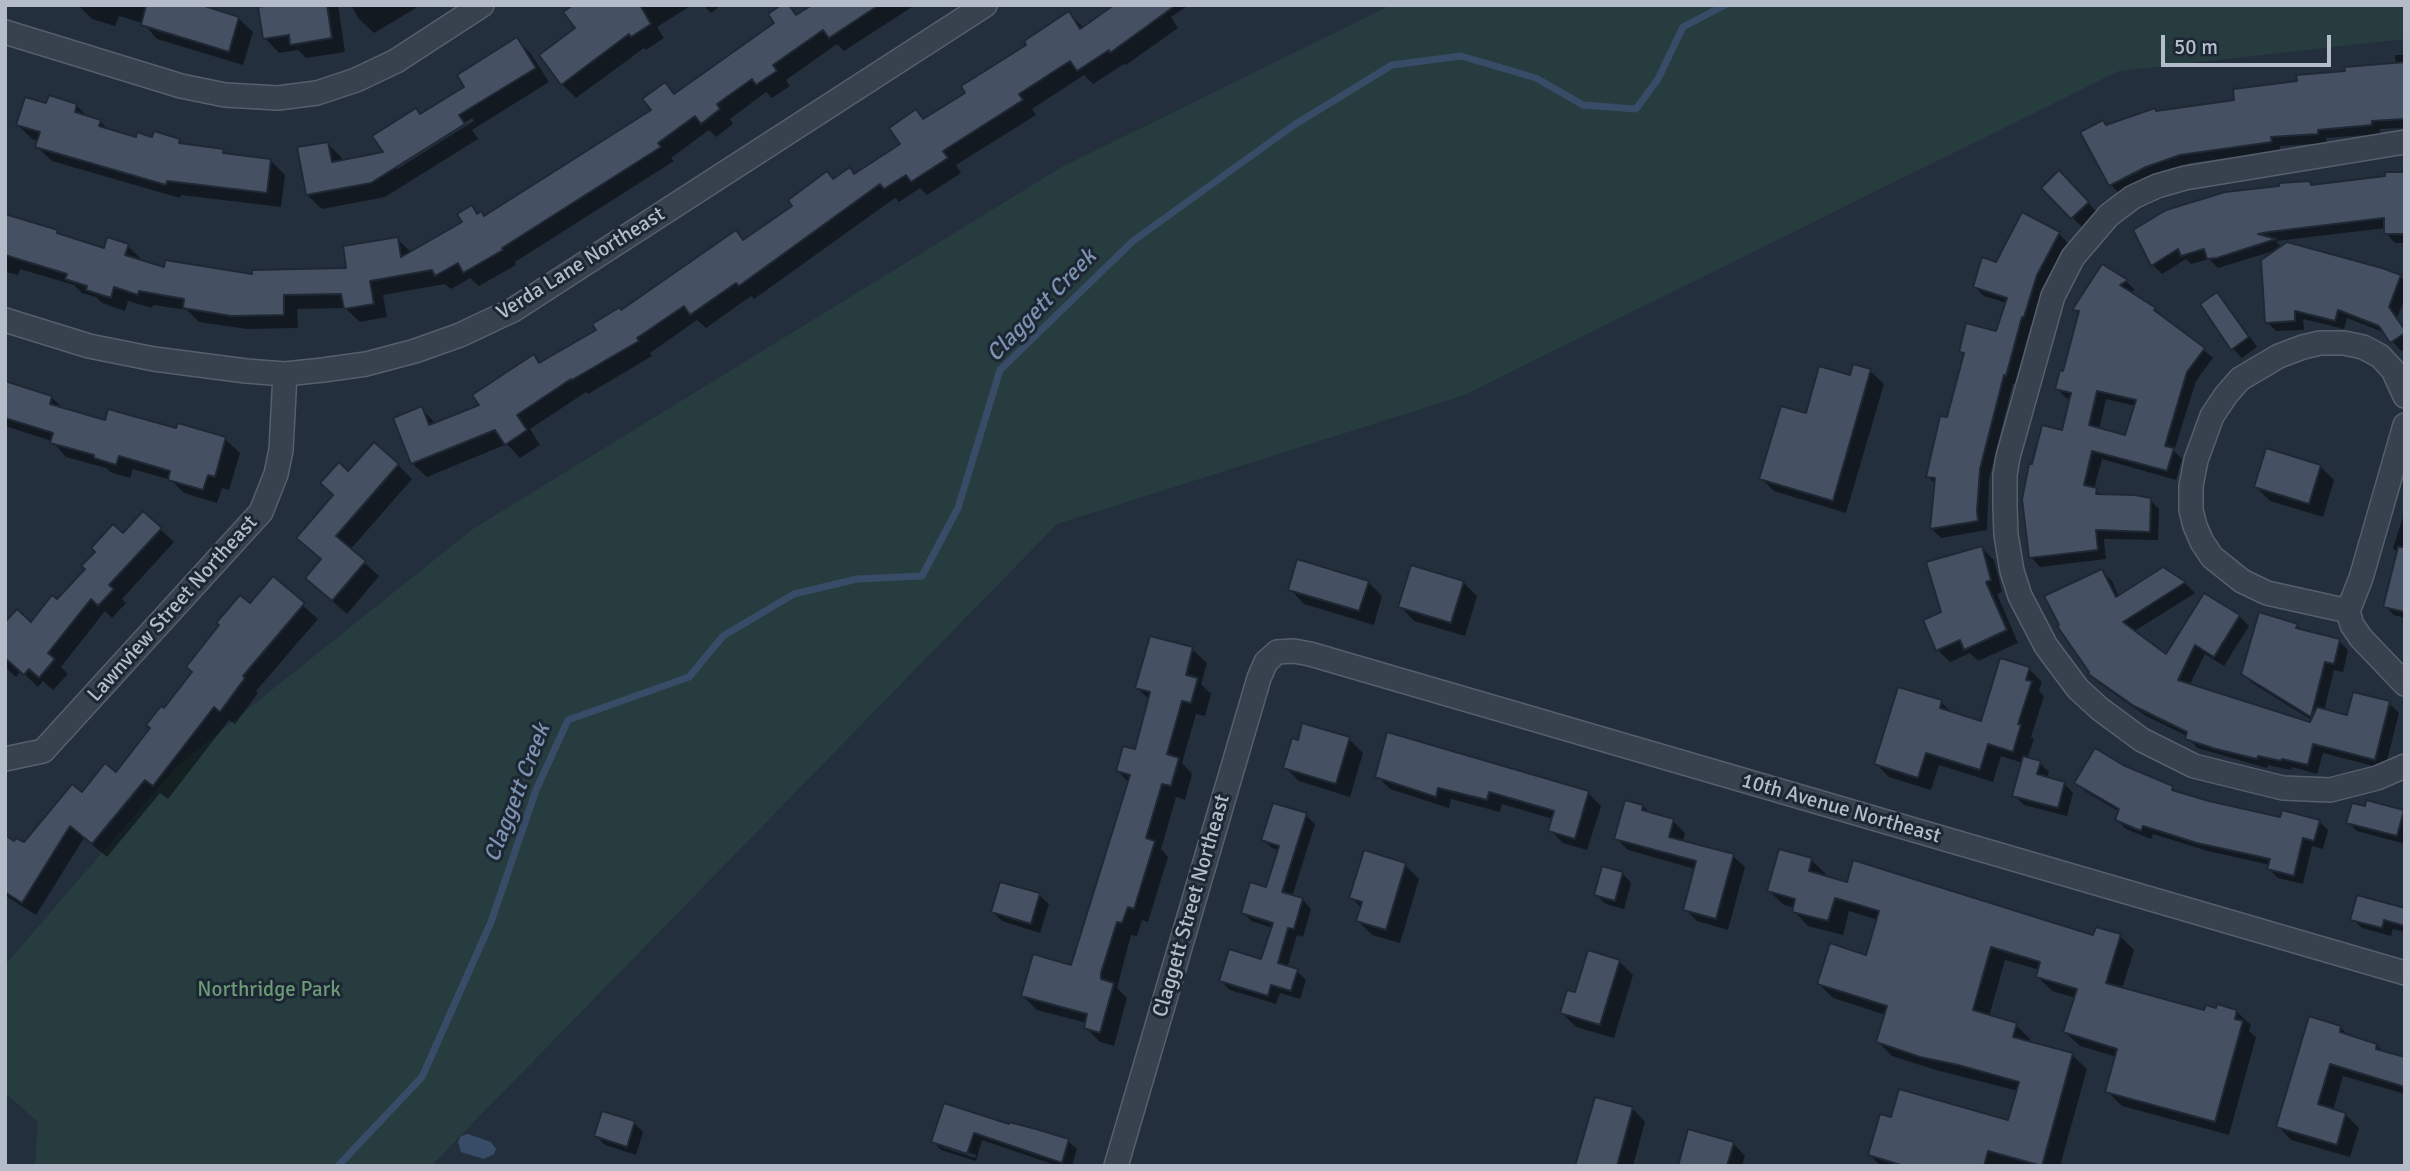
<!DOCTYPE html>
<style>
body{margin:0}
#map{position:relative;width:2410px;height:1171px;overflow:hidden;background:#242f3e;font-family:Signika,sans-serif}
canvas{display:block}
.frame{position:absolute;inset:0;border:7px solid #b4bcc9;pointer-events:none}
.scale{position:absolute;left:2161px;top:35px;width:170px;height:32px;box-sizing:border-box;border:4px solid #b4bcc9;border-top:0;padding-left:9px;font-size:21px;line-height:24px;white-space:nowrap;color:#b4bcc9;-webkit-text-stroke:5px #1d2633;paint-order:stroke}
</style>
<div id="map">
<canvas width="2410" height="1171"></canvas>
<div class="frame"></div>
<div class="scale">50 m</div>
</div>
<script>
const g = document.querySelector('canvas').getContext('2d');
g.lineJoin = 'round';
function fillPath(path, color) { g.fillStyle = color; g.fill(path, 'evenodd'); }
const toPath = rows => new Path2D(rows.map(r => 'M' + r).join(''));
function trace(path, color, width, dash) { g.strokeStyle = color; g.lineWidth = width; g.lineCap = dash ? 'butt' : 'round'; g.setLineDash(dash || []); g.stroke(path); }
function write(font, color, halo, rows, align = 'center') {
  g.font = font + ' Signika,sans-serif'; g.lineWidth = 6; g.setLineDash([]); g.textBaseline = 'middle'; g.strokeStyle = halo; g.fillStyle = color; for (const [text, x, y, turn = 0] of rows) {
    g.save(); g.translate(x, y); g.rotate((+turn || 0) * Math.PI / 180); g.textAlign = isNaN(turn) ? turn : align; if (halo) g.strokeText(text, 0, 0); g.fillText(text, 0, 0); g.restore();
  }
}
const green = toPath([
 [1391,5,2405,5,2405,39,2119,71,1462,396,1057,524,431,1166,35,1166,38,1122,5,1093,5,965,177,766,473,529,1060,168]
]);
const water = toPath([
 [468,1134,491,1142,496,1149,494,1154,484,1159,461,1152,458,1142,461,1136]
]);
const shadow = toPath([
 [75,5,196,5,238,18,253,32,243,65,157,39,143,23,119,16,115,26,92,19,80,7],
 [281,5,338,5,345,52,306,58,298,50,279,53,265,38],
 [351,5,421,5,374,33,359,19],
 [576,5,692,5,657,27,664,38,646,50,644,48,576,98,562,84,577,29],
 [703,5,721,5,711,13],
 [787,5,798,16,815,5,915,5,844,51,837,44,786,80,790,86,772,98,766,92,730,119,733,124,716,137,709,130,671,158,674,161,515,262,516,265,479,286,470,278,451,289,445,284,383,295,387,317,360,322,345,308,297,309,298,328,247,329,199,322,187,310,153,305,152,308,128,301,125,311,102,303,96,297,82,293,74,285,20,269,18,275,5,272,5,216,57,232,62,237,105,251,128,246,142,260,141,262,166,270,254,276,348,269,397,239,412,253,464,223,472,207,485,218,653,110,665,84,675,95,777,23],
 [1117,5,1189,5,1171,17,1178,28,1126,65,1124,64,1093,84,1084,75,1032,109,1036,115,956,165,961,173,927,195,920,188,899,202,895,198,754,299,751,296,706,328,697,320,650,353,652,356,588,394,586,392,530,429,540,445,520,458,507,444,427,477,412,463,421,408,436,424,482,406,533,357,541,364,598,331,736,232,744,241,834,181,855,175,902,145,916,112,925,120,968,93,1069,13,1084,28],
 [517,39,531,54,549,82,472,130,478,139,385,197,322,209,307,195,328,144,342,158,343,162,385,154,421,116,467,87],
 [472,118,474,121,397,169,394,166],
 [2395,55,2405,55,2405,128,2380,129,2380,134,2326,138,2327,143,2280,146,2280,151,2190,163,2156,175,2120,194,2111,185,2083,132,2156,112,2236,101,2298,83,2396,65],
 [47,105,76,105,89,118,100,121,110,131,137,139,179,140,185,146,223,151,227,155,271,161,285,175,281,207,181,195,180,198,52,161,37,147,39,141,32,139,18,125],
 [2059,173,2097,212,2082,227,2043,188],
 [2405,174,2405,243,2395,243,2386,233,2386,228,2276,241,2282,248,2400,276,2405,281,2405,298,2397,318,2405,329,2405,349,2401,351,2385,333,2347,318,2344,329,2303,319,2304,330,2276,331,2267,322,2277,250,2218,268,2209,259,2191,264,2186,259,2162,274,2153,265,2135,231,2310,183,2313,186],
 [2059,234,2068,243,2046,284,2033,325,2031,325,2015,384,2013,383,1989,479,1987,530,1941,538,1932,529,1936,485,1928,476,1949,420,1965,356,1961,351,1997,334,2007,303,1984,296,1975,287,1996,264],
 [2103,266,2127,282,2135,290,2130,293,2155,309,2213,358,2196,381,2174,451,2182,459,2176,480,2102,459,2094,489,2103,496,2150,500,2159,509,2158,540,2104,539,2106,559,2040,567,2031,557,2071,399,2066,398,2057,389,2065,373,2080,315,2074,309],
 [2106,399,2135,406,2126,437,2099,430],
 [2217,294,2226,303,2257,347,2242,358,2233,349,2202,305],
 [1870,371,1884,384,1846,513,1774,491,1761,478,1807,415,1851,377],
 [5,382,51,397,65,410,106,422,177,430,225,439,240,453,229,490,222,488,217,503,184,493,171,480,133,469,130,478,110,472,106,468,66,457,52,441,5,426],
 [398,465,412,479,350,550,379,576,347,614,322,592,322,560,299,538,335,496,348,473],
 [2320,466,2334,480,2323,517,2270,501,2256,487],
 [2405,511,2405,618,2394,615,2385,606,2398,553,2393,548],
 [160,529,174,542,122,599,126,603,112,618,105,611,61,667,68,674,53,690,43,681,38,687,21,671,16,677,5,667,5,625,31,624,57,602,87,570,97,552,123,535],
 [1982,548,1994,560,2002,592,1997,594,2018,643,1978,661,1970,653,1950,662,1938,650,1943,613],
 [2163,569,2185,583,2195,593,2133,632,2167,656,2239,616,2249,626,2224,666,2205,654,2189,686,2311,724,2313,721,2252,683,2243,674,2297,625,2303,632,2339,641,2348,650,2343,672,2334,670,2324,711,2348,717,2389,703,2399,713,2385,769,2323,753,2317,774,2292,767,2291,770,2268,765,2267,768,2197,748,2187,736,2146,716,2100,684,2090,674,2102,571,2112,581,2119,597],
 [273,579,318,619,256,691,258,693,235,724,229,720,168,799,160,793,107,857,84,838,36,915,9,898,5,895,5,837,15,844,25,845,82,794,117,774,194,672],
 [1368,582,1382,596,1374,625,1304,604,1290,589],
 [1463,582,1477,596,1465,636,1414,621,1400,606],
 [1192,649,1207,663,1201,684,1211,694,1205,716,1196,714,1182,763,1192,774,1185,800,1176,797,1161,849,1168,857,1148,922,1142,920,1137,936,1131,935,1117,988,1127,998,1114,1046,1100,1042,1086,1028,1087,1023,1037,1010,1023,996,1072,967,1129,783,1118,771,1136,751,1150,700,1137,688],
 [2029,669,2042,682,2039,691,2044,696,2031,737,2034,739,2027,759,2040,763,2049,772,2047,779,2064,783,2073,793,2067,816,2024,805,2014,795,2023,763,2001,756,1993,782,1939,765,1931,790,1889,777,1876,764,1941,702,1954,715,1982,724],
 [1349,739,1363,753,1350,797,1299,781,1285,767,1299,742],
 [2123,766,2172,788,2178,793,2281,819,2319,821,2328,830,2323,849,2312,846,2303,884,2278,878,2269,869,2270,865,2208,851,2153,834,2151,839,2126,829,2117,820,2120,812,2086,792,2077,783],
 [1377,776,1588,793,1601,806,1587,850,1563,843,1550,830,1553,819,1502,804,1500,812,1451,799,1449,808,1390,789],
 [1643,806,1651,814,1673,821,1685,833,1683,842,1733,856,1745,867,1728,930,1697,921,1685,909,1695,869,1628,850,1616,838],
 [2403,812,2405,844,2357,831,2348,822],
 [1306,815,1315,824,1292,897,1303,900,1311,909,1303,937,1297,935,1287,968,1297,971,1306,980,1300,999,1280,993,1276,1004,1230,990,1221,981,1262,961,1273,928,1251,921,1243,912,1267,889,1279,850,1272,848,1263,840],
 [1811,860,1826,874,1825,878,2095,937,2120,936,2134,950,2122,989,2206,1012,2236,1011,2251,1025,2249,1031,2256,1037,2229,1135,2122,1106,2107,1091,2117,1057,2080,1046,2065,1032,2076,998,2052,991,2038,977,2040,970,2005,960,1989,1017,2016,1025,2030,1039,2029,1043,2072,1055,2087,1069,2060,1166,1881,1166,1870,1155,1892,1119,2009,1122,2018,1091,1936,1070,1892,1056,1878,1042,1886,1015,1833,998,1819,984,1867,957,1878,920,1849,911,1843,935,1808,926,1794,911,1795,908,1784,905,1769,891],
 [1405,865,1419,879,1400,943,1372,935,1358,921,1362,908,1351,898],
 [1622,873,1631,883,1624,909,1606,904,1596,895],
 [1039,895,1049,904,1040,933,1002,921,993,912],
 [2405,909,2405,932,2393,929,2391,936,2362,928,2352,919],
 [1619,961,1633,975,1614,1038,1576,1027,1561,1012,1576,995],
 [2341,1028,2350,1037,2377,1045,2384,1053,2405,1059,2405,1094,2343,1076,2333,1111,2345,1114,2359,1128,2350,1157,2291,1140,2278,1126],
 [1596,1099,1633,1109,1645,1122,1633,1166,1575,1166],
 [945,1105,1010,1126,1035,1130,1068,1141,1077,1149,1072,1166,1058,1166,982,1140,976,1161,941,1150,933,1141],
 [941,1143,976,1155,975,1158,941,1147],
 [634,1123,643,1132,636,1155,605,1145,596,1136],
 [1733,1143,1745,1156,1742,1166,1680,1166]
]);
const stream = toPath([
 [338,1166,422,1077,491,922,536,790,568,720,689,677,723,636,794,594,857,579,922,576,958,508,1000,370,1133,241,1294,125,1392,65,1461,56,1536,78,1583,105,1636,109,1658,79,1683,27,1725,5]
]);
const building = toPath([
 [146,5,202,5,239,17,229,52,141,25,146,5],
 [270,5,327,5,332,38,290,45,289,35,263,39,258,7,270,5],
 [573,5,640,5,651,24,631,37,629,34,561,85,539,55,575,28,563,12,573,5],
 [781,5,789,5,796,15,812,5,879,5,829,38,823,30,773,65,777,71,756,85,752,79,717,104,720,109,701,124,695,116,658,143,661,147,502,248,503,250,463,273,458,263,435,276,432,270,370,281,374,304,344,309,341,294,284,295,284,315,231,316,183,308,184,299,139,291,138,295,114,287,111,298,86,290,87,286,65,279,67,274,5,255,5,214,58,230,57,233,104,248,107,237,129,244,125,255,164,267,165,260,252,274,252,270,346,268,343,246,398,237,401,257,462,222,457,214,472,205,477,214,481,211,484,216,651,110,642,99,665,82,674,94,774,23,768,14,781,5],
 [1114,5,1176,5,1110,53,1109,50,1077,71,1070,61,1019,94,1023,100,943,151,948,158,911,182,906,175,884,189,880,184,739,286,736,283,690,315,684,306,637,338,639,341,572,380,571,379,517,415,527,430,505,445,495,430,411,464,393,418,422,406,429,425,479,405,472,395,534,354,539,363,596,330,592,324,620,307,621,310,736,230,743,240,792,206,788,200,827,171,833,179,850,167,854,174,900,144,889,128,916,109,923,119,965,93,961,86,1026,45,1024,41,1069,11,1080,29,1114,5],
 [517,37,536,68,459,115,465,124,371,183,306,195,297,147,328,142,332,162,383,152,372,136,416,108,420,114,464,87,457,75,517,37],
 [2405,62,2405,119,2372,121,2372,125,2318,130,2318,134,2271,137,2272,142,2180,155,2146,167,2109,186,2080,132,2103,120,2106,125,2155,108,2156,111,2234,100,2233,89,2297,81,2296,75,2345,71,2344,67,2405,62],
 [49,95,77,104,75,112,101,120,99,126,136,137,137,132,152,137,154,131,180,139,179,143,224,149,223,153,271,159,267,193,167,181,166,185,35,147,40,132,16,125,25,97,46,103,49,95],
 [2059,170,2089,202,2071,219,2041,188,2059,170],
 [2385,172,2405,172,2405,234,2384,234,2384,218,2269,232,2258,234,2276,239,2217,258,2207,259,2204,249,2181,256,2178,249,2151,266,2133,230,2166,210,2225,192,2279,186,2279,183,2310,181,2311,185,2385,176,2385,172],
 [2022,212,2060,232,2037,275,2024,317,2022,317,2006,376,2004,375,1980,469,1977,511,1978,521,1930,529,1935,478,1926,477,1940,416,1947,417,1964,353,1959,352,1966,323,1996,331,2007,298,1973,287,1982,257,1996,262,2022,212],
 [2287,242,2382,268,2401,275,2389,307,2405,330,2405,333,2390,343,2379,326,2338,310,2335,321,2295,311,2295,321,2265,323,2261,260,2287,242],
 [2102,264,2128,280,2120,285,2156,308,2154,310,2205,348,2187,372,2165,446,2174,448,2167,471,2092,451,2084,485,2097,488,2096,494,2135,495,2151,498,2150,532,2096,530,2098,550,2029,558,2022,499,2029,464,2032,464,2042,425,2062,430,2071,393,2055,389,2060,370,2063,371,2079,311,2072,310,2102,264],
 [2097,391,2136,400,2125,435,2089,425,2097,391],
 [2217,292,2249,337,2231,350,2200,304,2217,292],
 [1853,364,1871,369,1833,501,1759,479,1781,406,1806,413,1819,366,1850,375,1853,364],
 [5,381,52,396,50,404,105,420,108,409,176,428,178,423,226,437,215,477,208,475,203,490,168,480,170,471,119,456,116,465,94,458,94,455,50,443,53,433,5,418,5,381],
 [374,442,399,464,336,536,366,561,332,601,305,578,321,559,296,538,333,495,320,483,339,462,348,471,374,442],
 [2266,448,2321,465,2309,504,2254,487,2266,448],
 [143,511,162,528,109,585,114,589,98,606,91,599,48,653,55,659,39,678,29,669,24,675,5,658,5,622,17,609,31,622,52,595,57,599,85,569,81,566,95,552,91,548,113,524,123,533,143,511],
 [1982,546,1991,580,1986,582,2007,630,1964,650,1960,640,1936,651,1923,620,1941,612,1926,562,1982,546],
 [2398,547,2405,547,2405,612,2383,607,2398,547],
 [1297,559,1369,581,1359,611,1288,590,1297,559],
 [1411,565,1464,581,1451,623,1398,607,1411,565],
 [2163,567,2186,582,2123,622,2166,654,2204,593,2240,615,2214,657,2195,645,2178,680,2310,722,2317,707,2347,715,2353,692,2390,701,2375,760,2313,744,2308,765,2282,759,2281,761,2258,756,2257,759,2216,749,2185,739,2187,732,2134,706,2088,674,2089,672,2057,626,2059,625,2044,596,2102,569,2116,597,2163,567],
 [273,576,305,603,243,676,245,678,220,712,214,707,153,786,145,780,92,844,70,826,22,903,5,892,5,835,14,841,16,838,24,842,72,784,82,792,105,763,116,772,150,728,146,725,161,706,164,708,192,672,186,667,219,625,216,623,240,595,250,603,273,576],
 [2259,612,2298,624,2296,628,2340,639,2334,664,2325,662,2311,717,2241,674,2259,612],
 [1150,636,1193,647,1186,675,1198,678,1191,703,1182,701,1167,754,1179,758,1171,786,1162,784,1146,838,1155,841,1134,909,1128,907,1122,923,1117,922,1101,973,1101,979,1114,983,1100,1033,1084,1028,1087,1014,1021,996,1033,954,1071,965,1130,775,1116,771,1123,746,1135,749,1150,692,1135,688,1150,636],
 [2000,658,2030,667,2026,680,2032,681,2018,724,2021,725,2013,752,1988,744,1980,770,1926,753,1918,778,1874,764,1898,687,1942,700,1940,708,1981,721,2000,658],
 [1302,723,1350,737,1336,784,1283,768,1292,738,1298,740,1302,723],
 [1387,732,1589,791,1575,839,1548,831,1554,811,1489,792,1487,800,1438,788,1436,797,1375,777,1387,732],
 [2095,748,2123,765,2173,786,2172,790,2209,801,2280,817,2282,810,2320,820,2314,841,2303,838,2294,876,2267,869,2270,859,2197,843,2143,826,2141,831,2115,820,2119,809,2074,783,2095,748],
 [2023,756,2041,761,2037,774,2065,782,2058,808,2012,796,2023,756],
 [1625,800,1643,805,1642,810,1674,819,1669,837,1734,854,1716,919,1683,910,1696,861,1614,839,1625,800],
 [2366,800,2404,810,2397,836,2346,823,2352,803,2365,806,2366,800],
 [1273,803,1307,813,1282,892,1303,898,1294,929,1288,928,1278,963,1298,969,1291,991,1271,985,1268,996,1219,981,1229,949,1261,959,1273,923,1241,913,1250,882,1266,887,1279,846,1261,840,1273,803],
 [1779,849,1812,858,1809,871,1847,882,1853,860,2093,935,2096,927,2121,934,2106,983,2204,1010,2206,1005,2216,1008,2217,1004,2237,1010,2235,1019,2243,1021,2215,1122,2105,1092,2117,1049,2063,1032,2077,989,2036,977,2040,962,1991,947,1973,1010,2017,1023,2013,1037,2073,1053,2042,1166,1988,1151,1984,1166,1904,1166,1868,1155,1880,1114,1891,1117,1899,1089,2008,1120,2019,1082,1958,1065,1920,1057,1876,1042,1887,1006,1817,984,1830,943,1866,955,1879,911,1835,898,1828,921,1792,912,1795,899,1767,891,1779,849],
 [1364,850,1406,863,1386,930,1356,921,1362,902,1349,898,1364,850],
 [1602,866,1623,872,1615,901,1594,895,1602,866],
 [1000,882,1040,893,1031,924,991,912,1000,882],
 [2357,895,2405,908,2405,926,2384,920,2382,928,2350,920,2357,895],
 [1588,950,1620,960,1600,1025,1560,1013,1567,990,1575,992,1588,950],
 [2309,1016,2341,1026,2340,1032,2377,1044,2376,1049,2405,1057,2405,1087,2330,1064,2318,1104,2346,1113,2337,1145,2276,1127,2309,1016],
 [1595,1097,1633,1107,1617,1166,1575,1166,1595,1097],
 [944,1103,1009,1124,1009,1122,1036,1129,1069,1139,1062,1163,974,1133,967,1154,931,1142,944,1103],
 [602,1111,635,1121,627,1147,594,1136,602,1111],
 [1688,1129,1734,1142,1727,1166,1678,1166,1688,1129]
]);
const street = toPath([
 [5,32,181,86,225,95,278,98,317,93,356,80,396,61,482,5],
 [2405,142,2185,178,2157,186,2133,197,2109,215,2073,257,2053,296,2008,457,2005,475,2005,507,2006,535,2012,571,2020,596,2046,646,2078,689,2100,709,2142,740,2194,766,2283,788,2330,790,2377,778,2405,766],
 [5,320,89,346,154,359,246,371,285,374,323,370,366,364,415,351,460,335,513,310,985,5],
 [2405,396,2393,370,2380,356,2363,347,2344,343,2320,343,2303,347,2279,356,2240,379,2226,395,2212,416,2196,460,2191,486,2191,510,2195,526,2202,542,2212,557,2242,581,2267,593,2348,611,2361,578,2405,425],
 [2348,611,2352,625,2361,638,2405,684],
 [5,759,43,751,261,512,276,474,281,450,285,374],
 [1116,1166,1259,678,1266,662,1277,652,1294,651,1310,654,2405,973]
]);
const streetNames = [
 ["Verda Lane Northeast",581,264,-32],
 ["Lawnview Street Northeast",173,609,-48],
 ["10th Avenue Northeast",1841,809,16],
 ["Claggett Street Northeast",1192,906,-74]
];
const parkNames = [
 ["Northridge Park",269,990]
];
const waterNames = [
 ["Claggett Creek",1042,306,-46],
 ["Claggett Creek",518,793,-69]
];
fillPath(green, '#263c3f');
fillPath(water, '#394c67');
fillPath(shadow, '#0007');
trace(stream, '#394c67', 7);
fillPath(building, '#455162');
trace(building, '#1f2835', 2);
trace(street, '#565f6c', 26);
trace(street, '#38414e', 23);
write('21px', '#b4bcc9', '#1d2633', streetNames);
write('21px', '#6b9a76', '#1d2633', parkNames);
write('italic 23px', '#7c92b1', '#1d2633', waterNames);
</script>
